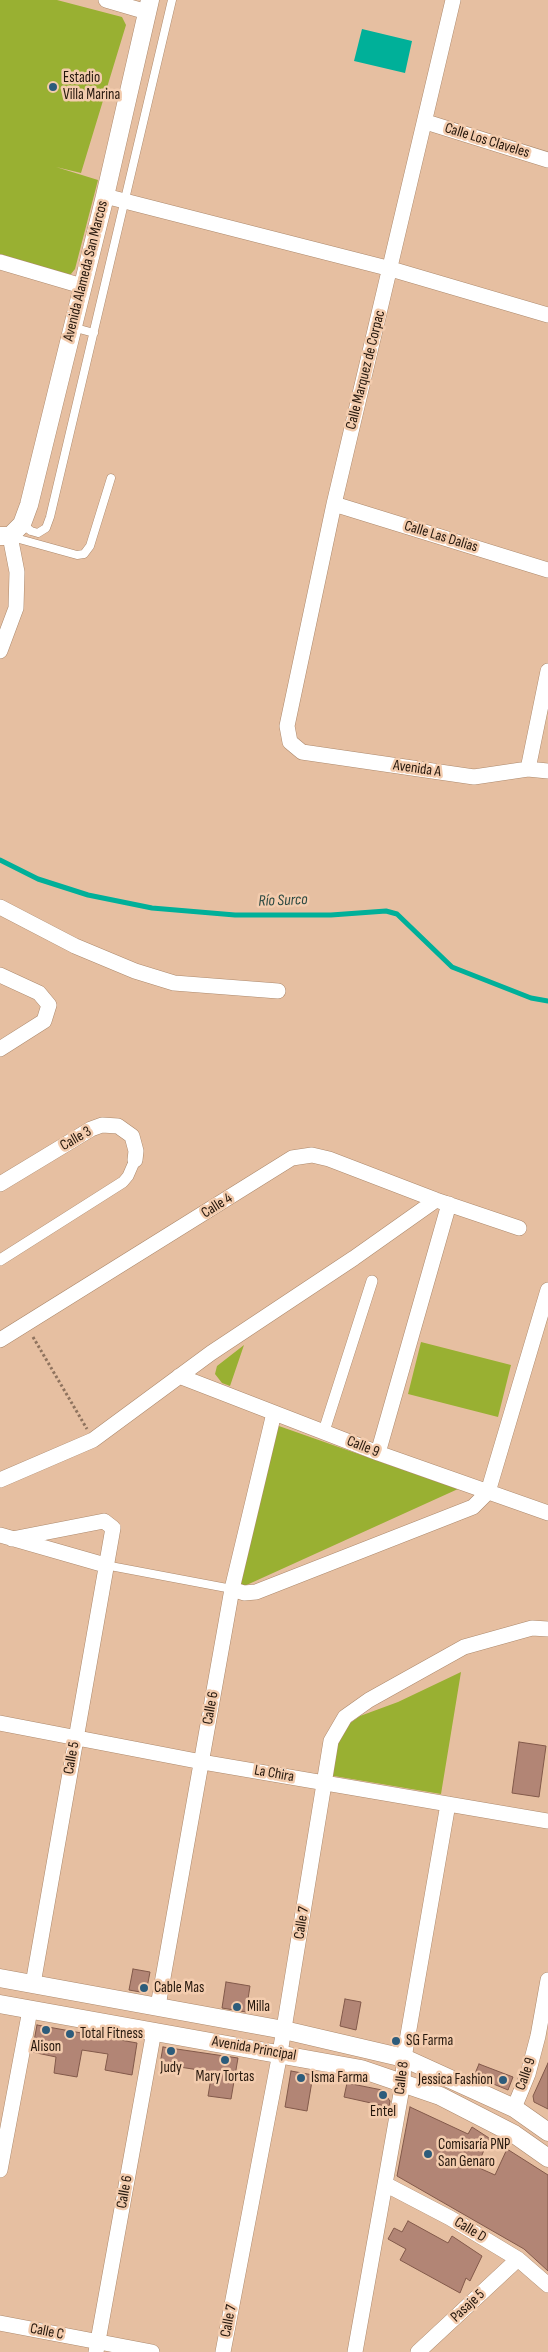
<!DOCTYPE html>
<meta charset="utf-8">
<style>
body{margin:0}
canvas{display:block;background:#e6bfa1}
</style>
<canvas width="548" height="2352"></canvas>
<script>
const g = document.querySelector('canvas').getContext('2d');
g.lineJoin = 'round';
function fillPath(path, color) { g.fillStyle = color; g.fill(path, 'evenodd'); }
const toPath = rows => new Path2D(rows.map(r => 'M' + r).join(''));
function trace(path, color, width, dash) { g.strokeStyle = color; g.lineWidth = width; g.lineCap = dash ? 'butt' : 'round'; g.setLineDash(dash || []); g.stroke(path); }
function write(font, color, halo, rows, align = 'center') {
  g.font = font + ' "Sofia Sans Condensed",sans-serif'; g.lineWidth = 5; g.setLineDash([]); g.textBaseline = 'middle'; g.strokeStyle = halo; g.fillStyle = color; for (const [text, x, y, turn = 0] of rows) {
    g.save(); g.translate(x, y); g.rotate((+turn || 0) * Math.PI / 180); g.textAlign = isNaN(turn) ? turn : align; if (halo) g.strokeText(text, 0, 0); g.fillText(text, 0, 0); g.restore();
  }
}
const green = toPath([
 [0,0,57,0,122,17,126,25,81,173,56,167,98,180,75,269,71,274,65,275,0,254],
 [421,1342,511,1365,498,1417,408,1394],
 [244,1345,230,1386,222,1383,215,1374,217,1366],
 [276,1425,458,1489,240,1588],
 [461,1672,441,1794,328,1775,339,1739,346,1726,360,1716,398,1702]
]);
const water = toPath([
 [362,29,412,41,405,73,354,61]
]);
const stream = toPath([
 [0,860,38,879,88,895,152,908,235,915,331,915,386,911,397,914,452,967,531,998,548,1001]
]);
const building = toPath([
 [519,1742,546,1746,539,1797,512,1793,519,1742],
 [133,1969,150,1972,146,1993,129,1990,133,1969],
 [226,1982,250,1986,246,2012,222,2008,226,1982],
 [345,1999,361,2002,356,2030,340,2026,345,1999],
 [37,2025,137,2043,132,2075,105,2070,108,2054,82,2050,77,2077,54,2073,56,2057,32,2052,37,2025],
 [163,2047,238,2058,231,2099,208,2096,212,2072,160,2064,163,2047],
 [548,2063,548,2109,534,2102,533,2096,548,2063],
 [479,2064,513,2077,508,2090,474,2076,479,2064],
 [291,2071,313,2075,307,2111,285,2107,291,2071],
 [347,2083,382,2090,390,2101,389,2107,344,2097,347,2083],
 [410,2107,468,2134,472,2127,489,2138,477,2167,495,2175,507,2149,548,2175,548,2271,524,2249,397,2176,410,2107],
 [408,2221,448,2243,452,2236,482,2256,470,2281,466,2278,460,2293,400,2260,406,2249,388,2239,394,2228,402,2232,408,2221]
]);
const path = toPath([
 [33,1337,87,1429]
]);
const service = toPath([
 [72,327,94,333],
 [22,524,31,531,38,533,46,528,50,517,172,0],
 [12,537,77,555,84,554,90,546,111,478],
 [105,1565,232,1589]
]);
const pedestrian = toPath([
 [0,1260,123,1182,128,1176,135,1160],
 [324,1431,372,1281]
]);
const minor = toPath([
 [106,0,147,12],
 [453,0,334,504,287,726,290,742,302,752,474,777,528,769,548,771],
 [426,122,548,160],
 [105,196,391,269,548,315],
 [0,262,82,286],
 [334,504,548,570],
 [0,651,16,608,17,572,10,536],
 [528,769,548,671],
 [0,907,75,946,135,971,174,983,278,991],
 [0,975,39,993,49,1005,44,1021,0,1049],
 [0,1184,91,1129,102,1125,118,1126,132,1136,136,1151,135,1160],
 [0,1340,292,1158,312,1155,329,1159,436,1200,519,1228],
 [179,1376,378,1453,548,1513],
 [378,1453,449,1204],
 [0,1480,93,1440,211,1353,354,1258,436,1200],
 [0,1535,105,1565],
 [12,1539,104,1521,113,1528,33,1984],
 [232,1589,244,1593,256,1592,473,1507,488,1492,548,1290],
 [0,1723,202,1762,548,1821],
 [158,2006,232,1589,274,1413],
 [514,2108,528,2074,538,2036,548,1980],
 [0,2170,30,2010],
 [385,2184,450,2218,518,2259,548,2285],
 [0,2323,152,2352],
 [96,2352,154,2031],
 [223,2352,280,2053,331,1741,345,1717,369,1700,464,1647,532,1628,548,1629],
 [355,2352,385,2184,403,2082,404,2058,448,1804],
 [418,2352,518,2259]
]);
const tertiary = toPath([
 [0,536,10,536,22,524,29,505,105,196,150,0],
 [0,1978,284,2030,404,2058,514,2108,548,2132],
 [0,2004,361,2069,440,2096,514,2134,548,2158]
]);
const markers = [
 [53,87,5,"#2d5c7b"],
 [144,1988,5,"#2d5c7b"],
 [237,2007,5,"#2d5c7b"],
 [46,2030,5,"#2d5c7b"],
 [70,2034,5,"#2d5c7b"],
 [396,2041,5,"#2d5c7b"],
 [171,2051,5,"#2d5c7b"],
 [225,2060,5,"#2d5c7b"],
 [301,2078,5,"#2d5c7b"],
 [503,2080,5,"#2d5c7b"],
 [383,2095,5,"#2d5c7b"],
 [428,2154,5,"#2d5c7b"]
];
const poiNames = [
 ["Estadio",63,78],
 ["Villa Marina",63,95],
 ["Cable Mas",154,1988],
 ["Milla",247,2007],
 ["Total Fitness",80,2034],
 ["SG Farma",406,2041],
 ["Alison",46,2047,"center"],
 ["Judy",171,2068,"center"],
 ["Mary Tortas",225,2077,"center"],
 ["Isma Farma",311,2078],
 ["Jessica Fashion",493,2080,"right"],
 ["Entel",383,2112,"center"],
 ["Comisaría PNP",438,2145],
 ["San Genaro",438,2162]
];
const streetNames = [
 ["Calle Los Claveles",487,141,17],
 ["Avenida Alameda San Marcos",86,271,-76],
 ["Calle Marquez de Corpac",366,370,-76],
 ["Calle Las Dalias",441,537,17],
 ["Avenida A",417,769,8],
 ["Calle 3",76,1139,-30],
 ["Calle 4",217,1206,-32],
 ["Calle 9",363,1447,22],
 ["Calle 6",211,1708,-80],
 ["Calle 5",72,1758,-80],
 ["La Chira",274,1774,10],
 ["Calle 7",302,1923,-81],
 ["Avenida Principal",254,2049,10],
 ["Calle 9",526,2074,-71],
 ["Calle 8",402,2078,-83],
 ["Calle 6",125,2192,-80],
 ["Calle D",470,2230,31],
 ["Pasaje 5",468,2306,-43],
 ["Calle 7",229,2321,-79],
 ["Calle C",47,2332,11]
];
const waterNames = [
 ["Río Surco",283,901,-2]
];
fillPath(green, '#99b032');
fillPath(water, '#00b099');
trace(stream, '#00b099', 5);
fillPath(building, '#b28575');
trace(building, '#82594a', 1);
trace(service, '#ad896c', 9);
trace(pedestrian, '#ad896c', 12);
trace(minor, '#ad896c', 16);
trace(tertiary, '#ad896c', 19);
trace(path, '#8f735e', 3, [2.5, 2.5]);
trace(service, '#fff', 8);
trace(pedestrian, '#fff', 11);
trace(minor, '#fff', 15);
trace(tertiary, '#fff', 18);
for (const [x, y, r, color] of markers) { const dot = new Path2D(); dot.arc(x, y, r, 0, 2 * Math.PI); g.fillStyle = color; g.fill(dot); trace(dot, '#f3ccae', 2); }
write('15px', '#25170c', '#f3ccae', poiNames, 'left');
write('15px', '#25170c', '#f3ccae', streetNames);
write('italic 16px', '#2c4a43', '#f3ccae', waterNames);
</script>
